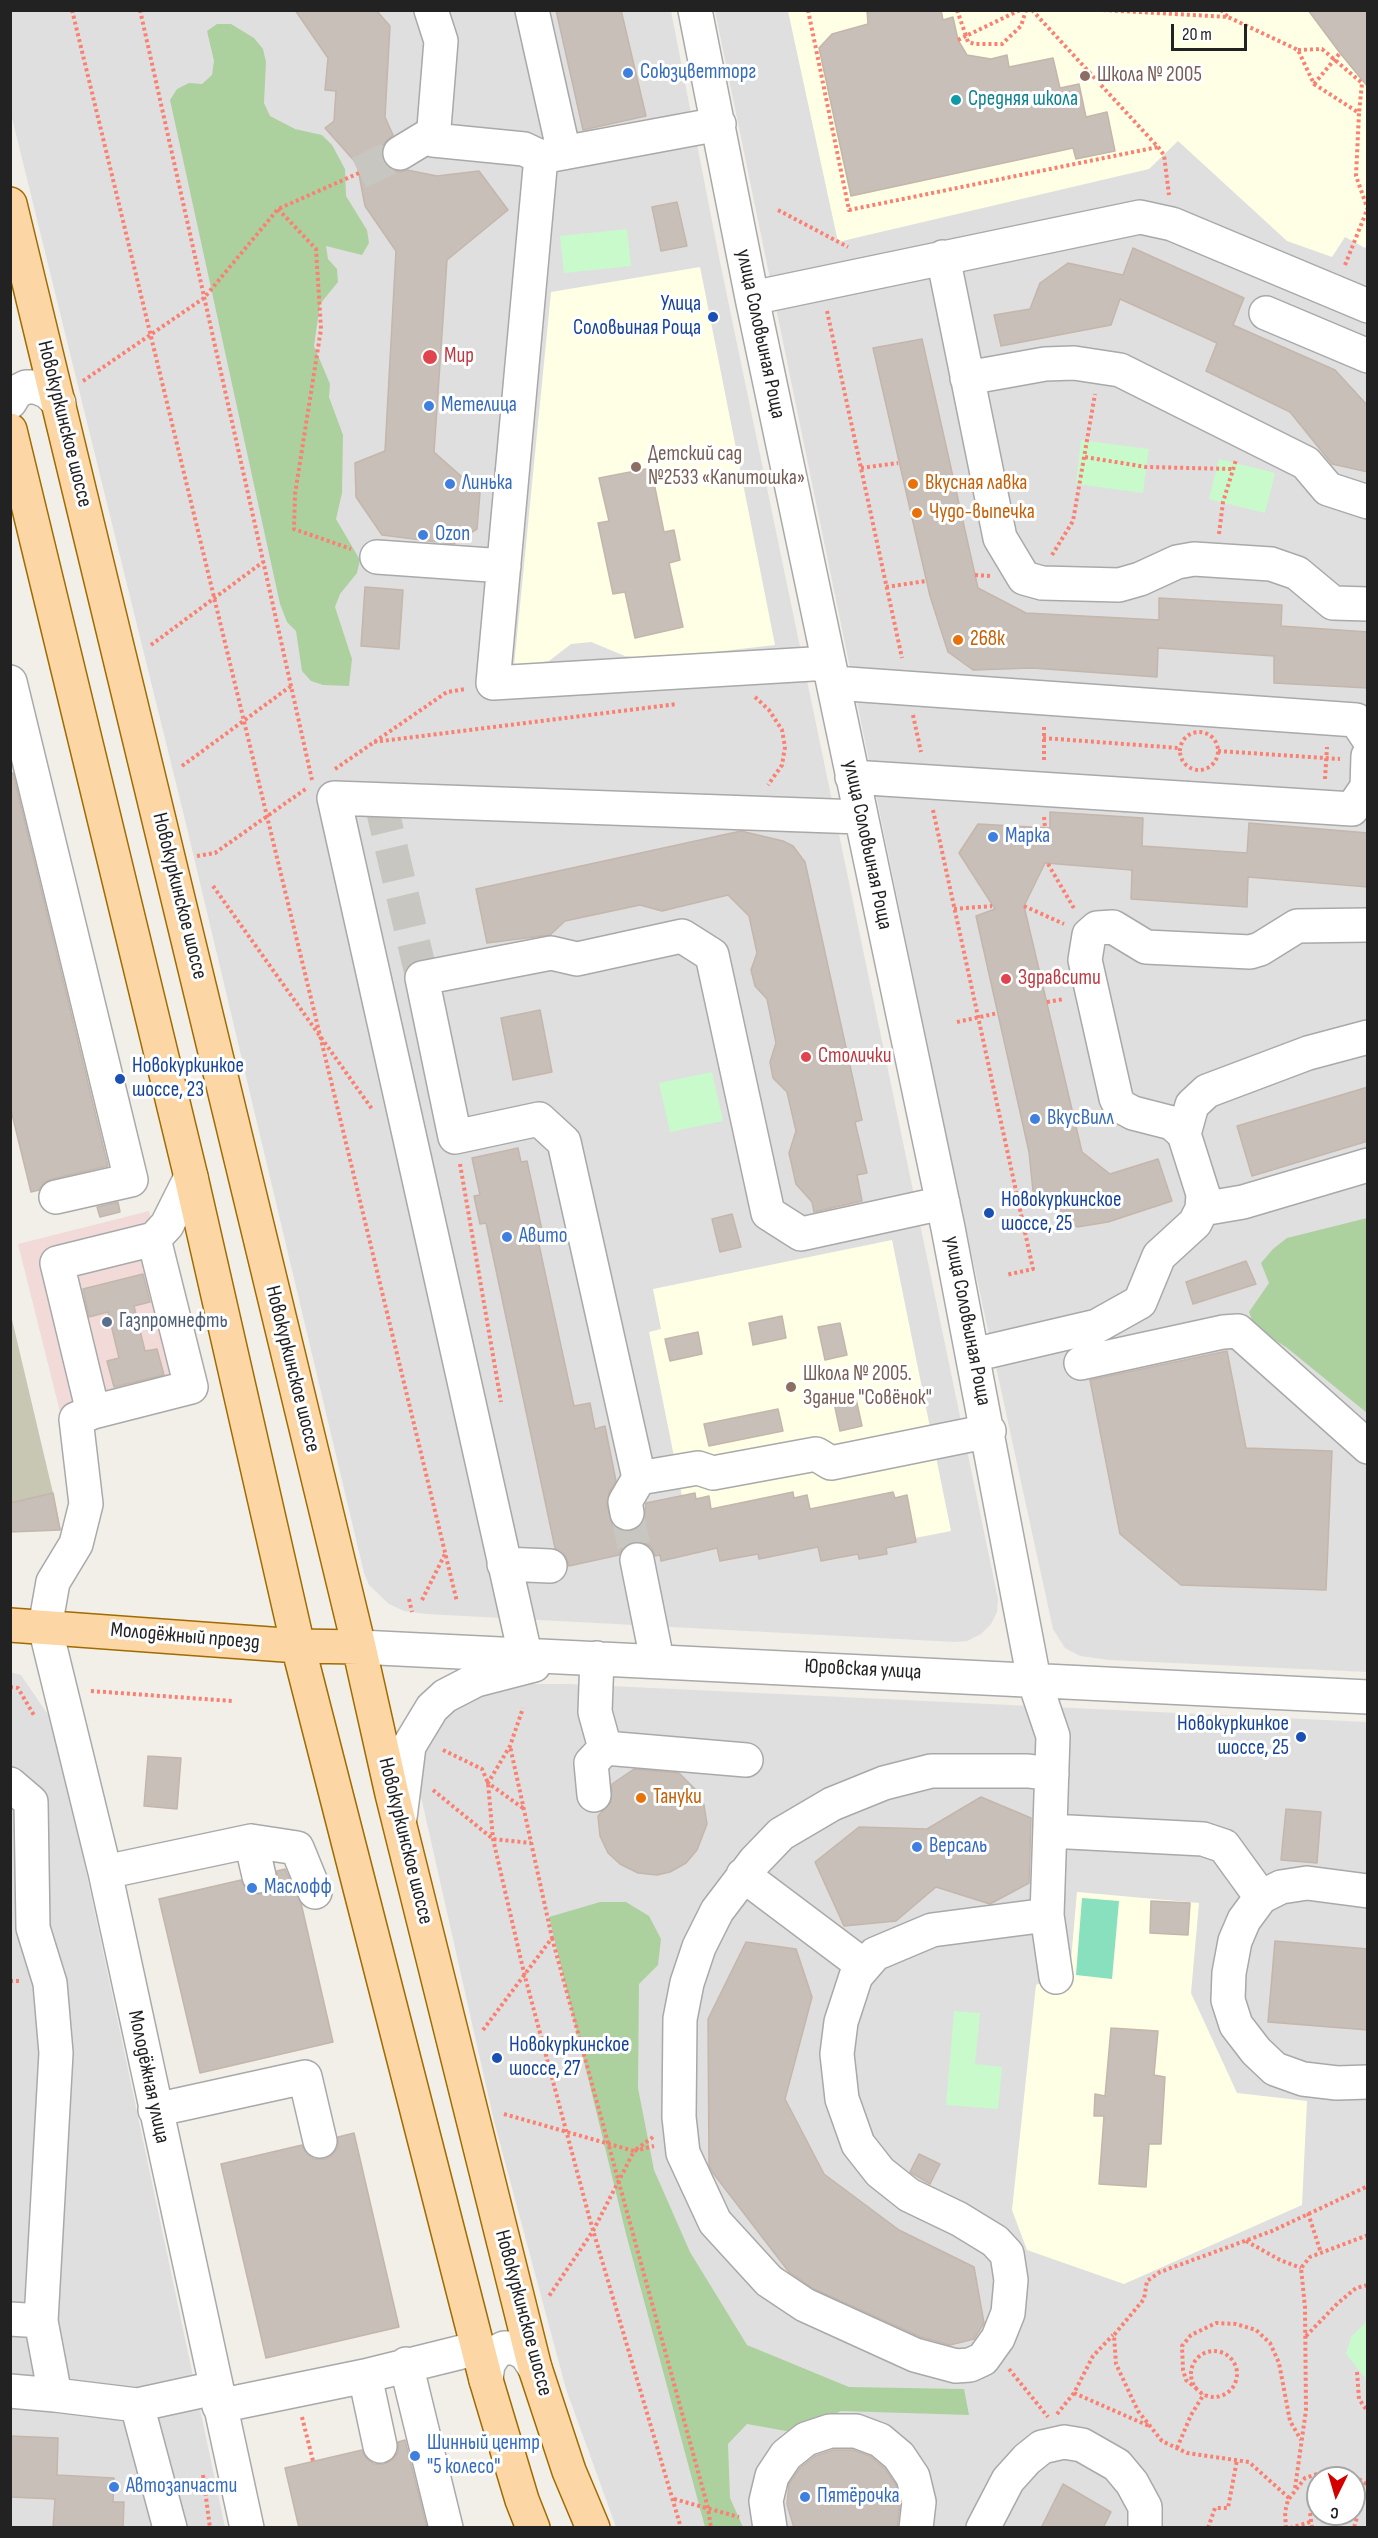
<!DOCTYPE html>
<meta charset="utf-8">
<style>
body{margin:0}
#map{position:relative;width:1378px;height:2538px;overflow:hidden;background:#f2efe9;font-family:"Sofia Sans Condensed",sans-serif}
canvas{display:block}
.frame{position:absolute;inset:0;border:12px solid #222;pointer-events:none}
.north{position:absolute;left:1306px;top:2466px;width:60px;height:60px;box-sizing:border-box;background:#fff;border:2px solid #a7a7a7;border-radius:50%;rotate:185deg;font-size:16px;font-weight:700;line-height:24px;text-align:center;color:#222}
.north::after{content:'';display:block;margin:auto;width:21px;height:27px;background:#d40000;clip-path:polygon(50% 0,100% 100%,50% 72%,0 100%)}
.scale{position:absolute;left:1171px;top:24px;width:76px;height:27px;box-sizing:border-box;border:3px solid #222;border-top:0;padding-left:8px;font-size:18px;line-height:21px;white-space:nowrap;color:#222;-webkit-text-stroke:4px #fff;paint-order:stroke}
</style>
<div id="map">
<canvas width="1378" height="2538"></canvas>
<div class="frame"></div>
<div class="north">С</div>
<div class="scale">20 m</div>
</div>
<script>
const g = document.querySelector('canvas').getContext('2d');
g.lineJoin = 'round';
function fillPath(path, color) { g.fillStyle = color; g.fill(path, 'evenodd'); }
const toPath = rows => new Path2D(rows.map(r => 'M' + r).join(''));
function trace(path, color, width, dash) { g.strokeStyle = color; g.lineWidth = width; g.lineCap = dash ? 'butt' : 'round'; g.setLineDash(dash || []); g.stroke(path); }
function write(font, color, halo, rows, align = 'center') {
  g.font = font + ' "Sofia Sans Condensed",sans-serif'; g.lineWidth = 6; g.setLineDash([]); g.textBaseline = 'middle'; g.strokeStyle = halo; g.fillStyle = color; for (const [text, x, y, turn = 0] of rows) {
    g.save(); g.translate(x, y); g.rotate((+turn || 0) * Math.PI / 180); g.textAlign = isNaN(turn) ? turn : align; if (halo) g.strokeText(text, 0, 0); g.fillText(text, 0, 0); g.restore();
  }
}
const residential = toPath([
 [10,11,671,11,720,262,998,1599,997,1612,991,1624,981,1634,967,1641,955,1642,426,1614,404,1611,389,1604,369,1585,364,1573,186,824,11,114],
 [715,11,1367,11,1367,1672,1109,1660,1080,1656,1065,1648,1053,1629,951,1160],
 [10,1672,21,1675,55,1725,225,2527,11,2527],
 [515,1684,569,1684,1367,1722,1367,2527,616,2527,566,2389,494,2121,419,1788,424,1734,462,1700],
 [1318,2478,1354,2478,1354,2514,1318,2514]
]);
const commercial = toPath([
 [149,1211,196,1399,65,1432,18,1244]
]);
const education = toPath([
 [788,11,1367,11,1367,245,1365,248,1345,237,1332,257,1287,241,1178,141,1149,169,838,242],
 [700,267,775,645,653,659,625,656,591,642,571,644,549,661,514,666,551,292],
 [892,1240,951,1531,915,1538,907,1496,895,1498,893,1492,825,1506,811,1515,807,1495,794,1498,793,1492,725,1506,712,1515,709,1497,696,1499,695,1493,682,1496,649,1332,661,1329,653,1289],
 [1077,1892,1199,1903,1191,1993,1237,2093,1307,2101,1302,2205,1124,2284,1027,2250,1012,2210,1036,1985,1070,1971]
]);
const construction = toPath([
 [10,1311,53,1493,61,1530,11,1532]
]);
const forest = toPath([
 [217,24,231,24,254,38,263,49,266,62,264,103,270,116,295,129,322,135,332,145,345,169,346,196,367,230,369,243,362,255,326,246,328,259,337,269,338,282,320,304,314,346,330,384,329,397,343,435,342,493,336,519,360,560,357,573,340,594,335,607,352,659,349,686,323,685,311,681,302,671,296,631,287,622,280,604,170,100,177,89,189,83,202,84,212,75,214,61,207,31],
 [1367,1218,1367,1413,1286,1347,1255,1328,1249,1312,1269,1283,1261,1263,1273,1249,1287,1238],
 [600,1902,626,1902,649,1916,661,1939,658,1965,639,1984,638,2088,654,2170,690,2252,747,2345,849,2387,964,2389,969,2415,841,2411,797,2433,747,2424,728,2444,730,2498,743,2527,705,2527,626,2234,549,1917]
]);
const park = toPath([
 [627,229,631,266,564,273,560,236],
 [1081,440,1149,449,1143,493,1076,484],
 [1219,459,1275,473,1265,513,1209,499],
 [712,1072,723,1121,670,1132,659,1083],
 [954,2011,980,2013,975,2064,1002,2067,998,2109,946,2105],
 [1367,2321,1367,2380,1346,2354,1351,2337]
]);
const pitch = toPath([
 [1082,1898,1119,1901,1112,1979,1076,1975]
]);
const building = toPath([
 [295,10,376,10,390,26,385,117,393,135,383,145,381,154,384,163,392,170,400,172,407,170,437,176,479,171,508,210,447,260,434,452,480,493,477,529,453,544,382,535,356,497,355,463,385,451,396,251,365,206,357,164,325,128,334,121,336,91,325,90,328,58,295,10],
 [556,10,621,10,646,116,583,130,556,10],
 [867,10,941,10,943,20,953,17,958,40,967,55,991,59,1007,55,1009,67,1053,58,1060,88,1079,84,1086,117,1107,112,1115,151,1076,159,1073,148,851,196,819,48,832,34,868,24,867,10],
 [1308,10,1368,10,1368,87,1340,53,1308,10],
 [677,202,687,246,661,251,652,207,677,202],
 [1133,248,1244,298,1233,325,1335,370,1368,406,1368,472,1332,464,1290,412,1206,371,1217,343,1120,299,1111,325,1001,346,994,315,1030,309,1040,283,1068,263,1123,275,1133,248],
 [922,339,978,588,1026,613,1159,620,1159,598,1282,605,1281,626,1368,632,1368,688,1274,683,1274,656,1158,648,1157,677,1032,668,973,670,948,652,930,596,873,348,922,339],
 [651,468,664,532,674,530,680,560,669,563,683,627,635,638,625,592,613,594,598,523,609,521,599,478,651,468],
 [365,587,403,590,399,649,361,646,365,587],
 [10,773,13,773,108,1166,52,1179,44,1183,39,1190,31,1192,10,1106,10,773],
 [1050,812,1143,818,1142,846,1247,853,1249,823,1368,833,1368,887,1248,877,1247,907,1131,899,1132,870,1045,863,1024,906,1082,1152,1110,1174,1158,1159,1172,1201,1108,1222,1077,1227,1033,1191,1029,1152,976,916,995,909,959,853,978,824,1050,828,1050,812],
 [741,831,783,841,793,846,805,862,862,1120,855,1122,867,1173,857,1175,862,1201,814,1212,812,1202,796,1184,789,1153,796,1131,787,1092,773,1078,770,1062,776,1043,767,999,755,986,751,970,757,953,749,916,728,895,662,911,640,905,565,921,550,935,487,943,476,889,741,831],
 [540,1010,552,1072,513,1080,501,1018,540,1010],
 [1368,1087,1368,1141,1252,1176,1237,1126,1368,1087],
 [518,1148,521,1162,527,1161,542,1230,536,1231,574,1406,590,1403,595,1429,605,1426,616,1481,609,1493,607,1505,613,1526,621,1531,631,1531,640,1527,644,1520,646,1503,695,1493,696,1499,709,1496,711,1509,793,1492,794,1498,807,1495,810,1509,893,1492,895,1498,907,1495,916,1542,886,1548,887,1554,859,1559,858,1554,821,1561,818,1547,759,1559,758,1554,720,1561,717,1548,661,1561,660,1555,655,1556,651,1547,642,1542,634,1542,624,1546,619,1555,569,1566,566,1557,555,1548,486,1223,480,1224,474,1196,480,1195,472,1158,518,1148],
 [118,1202,120,1212,100,1217,97,1207,118,1202],
 [732,1214,741,1247,720,1252,712,1219,732,1214],
 [1246,1261,1256,1284,1193,1304,1186,1282,1246,1261],
 [143,1274,150,1302,134,1306,145,1351,157,1349,164,1375,114,1387,107,1361,119,1358,108,1312,89,1317,83,1289,143,1274],
 [782,1316,786,1338,753,1345,749,1323,782,1316],
 [840,1323,847,1355,825,1360,818,1327,840,1323],
 [698,1332,702,1354,670,1361,665,1339,698,1332],
 [1227,1351,1246,1448,1332,1451,1326,1590,1181,1585,1120,1534,1090,1380,1227,1351],
 [855,1394,862,1426,840,1431,833,1398,855,1394],
 [778,1409,783,1431,709,1446,704,1424,778,1409],
 [53,1493,60,1530,10,1532,10,1503,53,1493],
 [148,1756,181,1758,177,1809,144,1806,148,1756],
 [634,1769,679,1773,700,1794,704,1805,707,1824,697,1850,686,1863,670,1872,657,1875,638,1873,620,1864,608,1853,600,1836,598,1816,611,1802,612,1784,634,1769],
 [981,1797,1031,1818,1029,1883,990,1904,936,1887,896,1921,844,1926,815,1862,859,1827,927,1829,981,1797],
 [1286,1809,1321,1812,1317,1863,1281,1860,1286,1809],
 [285,1869,301,1903,333,2042,200,2073,159,1899,241,1880,245,1888,253,1894,264,1894,272,1889,277,1882,277,1871,285,1869],
 [1151,1901,1190,1903,1188,1935,1150,1933,1151,1901],
 [1275,1941,1368,1949,1368,2030,1268,2022,1275,1941],
 [746,1942,796,1949,812,1997,785,2099,824,2174,899,2230,974,2267,984,2323,974,2339,950,2345,921,2337,814,2289,789,2272,713,2173,709,2165,708,2019,746,1942],
 [1111,2028,1158,2031,1154,2075,1165,2077,1161,2144,1149,2144,1146,2187,1099,2184,1104,2116,1094,2116,1095,2094,1105,2096,1111,2028],
 [354,2133,399,2327,266,2358,221,2164,302,2145,306,2153,314,2159,325,2159,332,2155,338,2147,338,2137,354,2133],
 [919,2154,940,2164,930,2184,910,2172,919,2154],
 [10,2436,58,2438,57,2475,114,2478,113,2502,124,2502,123,2528,53,2528,55,2499,10,2497,10,2436],
 [405,2440,427,2528,299,2528,285,2468,362,2450,366,2458,374,2464,384,2464,393,2459,398,2452,398,2442,405,2440],
 [833,2450,853,2450,870,2456,885,2469,896,2485,900,2503,897,2528,794,2528,787,2504,789,2484,800,2468,815,2456,833,2450],
 [1063,2484,1111,2512,1103,2528,1041,2528,1063,2484]
]);
const minorTunnel = toPath([
 [359,173,400,153],
 [380,800,422,978],
 [627,1513,637,1560]
]);
const path = toPath([
 [72,10,457,1602],
 [140,10,312,780],
 [808,10,849,210,1158,147],
 [957,10,966,36,1020,10],
 [1032,10,1158,147,1164,155,1169,195],
 [1103,10,1228,17,1298,50,1314,84,1359,113,1356,176,1368,210],
 [1221,10,1228,17],
 [958,40,966,36,968,42,975,44,1002,44,1021,26,1026,10],
 [1298,50,1322,49,1362,83,1359,113],
 [1314,84,1340,53],
 [278,209,316,249,321,329,295,494,294,529,351,549],
 [778,210,848,247],
 [1345,265,1367,210],
 [827,311,902,658],
 [83,381,204,298,278,209,359,173],
 [1085,457,1146,467,1233,469],
 [861,468,898,463],
 [1219,534,1223,502,1236,460],
 [1052,555,1073,521,1095,394],
 [975,575,990,576],
 [886,587,926,581],
 [151,645,263,562],
 [755,697,769,710,782,730,785,747,782,765,768,785],
 [913,715,921,752],
 [1044,727,1044,761],
 '1180 751a19 19 0 1 1 38 0a19 19 0 1 1-38 0Z',
 [1043,738,1179,748],
 [374,742,677,704],
 [1218,751,1340,759],
 [182,766,291,686],
 [335,769,447,692,466,689],
 [1325,779,1327,747],
 [933,810,1033,1269,1006,1275],
 [1044,817,1045,828],
 [197,856,215,853,307,788],
 [1048,864,1075,910],
 [213,886,372,1109],
 [1024,906,1064,924],
 [954,909,992,906],
 [1047,1002,1064,999],
 [957,1022,998,1013],
 [460,1164,501,1402],
 [409,1599,412,1612],
 [422,1600,445,1554],
 [10,1687,18,1688,35,1717],
 [91,1691,232,1701],
 [443,1750,482,1769,488,1783,493,1839,524,1973,590,2220,681,2528],
 [433,1790,493,1839,531,1843],
 [523,1808,488,1783,510,1746,523,1708],
 [552,1938,708,2508,711,2528],
 [10,1981,20,1981],
 [483,2030,552,1938,510,1746],
 [504,2114,634,2151,593,2231,549,2296],
 [653,2137,634,2151,654,2146],
 [1308,2213,1321,2253],
 [1246,2241,1280,2260,1301,2268],
 [1306,2336,1338,2303,1356,2288,1368,2285],
 '1191 2374a23 23 0 1 1 46 0a23 23 0 1 1-46 0Z',
 [1009,2369,1048,2417],
 [1357,2372,1359,2399,1368,2412],
 [1197,2389,1186,2380,1183,2370,1182,2346,1191,2335,1216,2323,1236,2324,1256,2330,1270,2343,1279,2363,1290,2421,1301,2440],
 [1074,2393,1149,2426],
 [1057,2414,1074,2393,1093,2356,1113,2335],
 [302,2417,313,2461],
 [1177,2448,1191,2415,1204,2394],
 [203,2475,210,2528],
 [1295,2488,1306,2410,1305,2307,1301,2268,1310,2257,1368,2235],
 [1289,2498,1249,2462,1187,2453,1162,2441,1138,2411,1116,2364,1114,2335,1144,2299,1147,2281,1160,2272,1272,2231,1368,2186],
 [674,2499,739,2517],
 [1354,2507,1357,2517,1354,2528],
 [1208,2528,1215,2508,1228,2508,1237,2460],
 [1286,2528,1285,2512,1288,2500,1305,2478,1332,2469,1346,2471,1368,2485],
 [1290,2528,1310,2522],
 [1312,2528,1310,2513,1318,2500]
]);
const minor = toPath([
 [431,10,441,41,433,140,524,149,541,157,719,124],
 [532,10,564,153],
 [695,10,752,298,948,1228,1034,1680,1053,1736,1047,1915,1056,1977],
 [400,153,433,133],
 [541,157,493,683,829,663],
 [943,257,1000,538,1024,578,1042,583,1119,585,1140,579,1177,562,1194,559,1271,564,1297,573,1333,603,1368,604],
 [752,298,1140,217,1172,224,1368,306],
 [1266,313,1368,356],
 [967,378,1045,364,1074,363,1120,370,1306,463,1328,489,1368,502],
 [10,402,16,392,26,387,36,387,48,392,59,403],
 [377,557,504,566],
 [10,682,131,1180,56,1197],
 [834,683,1356,720,1368,738],
 [852,777,1352,809,1367,787,1368,756],
 [1184,1134,1192,1105,1207,1091,1308,1053,1368,1037],
 [191,1177,167,1225,154,1239,57,1263,93,1412,76,1419,86,1504,76,1544,53,1582,45,1627,105,1872,247,2528],
 [943,1203,801,1234,768,1213,712,955,682,936,577,959,551,953,422,978,455,1137,539,1119,564,1142,639,1478,698,1468,713,1473,816,1454,831,1463,989,1431],
 [1202,1209,1243,1202,1368,1165],
 [973,1355,1097,1326,1140,1302,1159,1256,1195,1223,1202,1209,1203,1194,1184,1134,1172,1123,1133,1113,1120,1106,1116,1098,1085,960,1089,935,1097,928,1113,927,1146,947,1250,952,1260,949,1297,926,1368,925],
 [1081,1363,1223,1332,1238,1331,1368,1447],
 [93,1412,191,1387,154,1239],
 [627,1513,625,1502,639,1478],
 [637,1560,657,1660],
 [504,1564,550,1566],
 [359,1647,1368,1697],
 [525,1654,334,798,860,817],
 [597,1658,595,1712,605,1748,746,1760],
 [10,1784,31,1802,33,1928,50,1983,56,2053,41,2321,10,2319],
 [594,1795,591,1763,605,1748],
 [400,1818,409,1746,432,1708,445,1696,476,1680,534,1665],
 [1050,1831,1203,1839,1224,1846,1261,1897],
 [251,1841,297,1848,315,1892],
 [105,1872,251,1841,259,1876],
 [743,1875,864,1966],
 [1368,1891,1307,1883,1281,1887,1261,1897,1244,1920,1235,1941,1229,1973,1228,2000,1236,2025,1256,2051,1275,2069,1303,2079,1337,2083,1368,2082],
 [1047,1915,932,1930,875,1954,856,1976,841,2022,837,2054,842,2099,858,2144,880,2172,909,2195,959,2219,995,2241,1007,2254,1011,2280,1008,2313,998,2338,983,2359,970,2365,956,2366,915,2355,805,2305,769,2281,715,2222,683,2153,679,2117,680,2019,687,1983,699,1947,717,1911,755,1861,781,1834,832,1804,884,1783,931,1771,1028,1771,1052,1774],
 [155,2110,305,2077,320,2141],
 [41,2321,55,2395,137,2405,215,2388],
 [406,2364,446,2528],
 [365,2376,380,2446],
 [486,2380,488,2364,496,2352,504,2348,515,2348,526,2354,535,2368],
 [10,2391,55,2395],
 [137,2405,170,2528],
 [219,2406,365,2376,478,2348],
 [770,2528,766,2501,772,2476,786,2455,806,2439,830,2431,856,2431,880,2440,899,2456,913,2477,919,2502,916,2528],
 [983,2528,1008,2480,1027,2459,1042,2447,1064,2442,1082,2445,1117,2465,1132,2483,1145,2507,1145,2528]
]);
const major = toPath([
 [10,204,359,1647,392,1794,535,2368,569,2471,593,2528],
 [10,430,191,1177,298,1646,486,2380,522,2500,533,2528],
 [10,1625,298,1646,359,1647]
]);
const markers = [
 [628,73,6,"#3f7fe0"],
 [1085,76,6,"#8d6e63"],
 [956,100,6,"#0f9aa8"],
 [713,317,6,"#1a4fb4"],
 [430,357,8,"#e0444e"],
 [429,406,6,"#3f7fe0"],
 [636,467,6,"#8d6e63"],
 [450,484,6,"#3f7fe0"],
 [913,484,6,"#e8710a"],
 [917,513,6,"#e8710a"],
 [423,535,6,"#3f7fe0"],
 [958,640,6,"#e8710a"],
 [993,837,6,"#3f7fe0"],
 [1006,979,6,"#e0444e"],
 [806,1057,6,"#e0444e"],
 [120,1079,6,"#1a4fb4"],
 [1035,1119,6,"#3f7fe0"],
 [989,1213,6,"#1a4fb4"],
 [507,1237,6,"#3f7fe0"],
 [107,1322,6,"#5c6f8a"],
 [791,1387,6,"#8d6e63"],
 [1301,1737,6,"#1a4fb4"],
 [641,1798,6,"#e8710a"],
 [917,1847,6,"#3f7fe0"],
 [252,1888,6,"#3f7fe0"],
 [497,2058,6,"#1a4fb4"],
 [415,2456,6,"#3f7fe0"],
 [114,2487,6,"#3f7fe0"],
 [805,2497,6,"#3f7fe0"]
];
const shopNames = [
 ["Союзцветторг",640,73],
 ["Метелица",441,406],
 ["Линька",462,484],
 ["Ozon",435,535],
 ["Марка",1005,837],
 ["ВкусВилл",1047,1119],
 ["Авито",519,1237],
 ["Версаль",929,1847],
 ["Маслофф",264,1888],
 ["Шинный центр",427,2444],
 ["\"5 колесо\"",427,2468],
 ["Автозапчасти",126,2487],
 ["Пятёрочка",817,2497]
];
const educationNames = [
 ["Школа № 2005",1097,76],
 ["Детский сад",648,455],
 ["№2533 «Капитошка»",648,479],
 ["Школа № 2005.",803,1375],
 ["Здание \"Совёнок\"",803,1399]
];
const cultureNames = [
 ["Средняя школа",968,100]
];
const transitNames = [
 ["Улица",701,305,"right"],
 ["Соловьиная Роща",701,329,"right"],
 ["Новокуркинкое",132,1067],
 ["шоссе, 23",132,1091],
 ["Новокуркинское",1001,1201],
 ["шоссе, 25",1001,1225],
 ["Новокуркинкое",1289,1725,"right"],
 ["шоссе, 25",1289,1749,"right"],
 ["Новокуркинское",509,2046],
 ["шоссе, 27",509,2070]
];
const streetNames = [
 ["улица Соловьиная Роща",760,334,78],
 ["Новокуркинское шоссе",64,424,76],
 ["улица Соловьиная Роща",867,845,78],
 ["Новокуркинское шоссе",179,896,76],
 ["улица Соловьиная Роща",967,1321,79],
 ["Новокуркинское шоссе",292,1369,76],
 ["Молодёжный проезд",185,1637,5],
 ["Юровская улица",863,1670,3],
 ["Новокуркинское шоссе",405,1841,76],
 ["Молодёжная улица",148,2077,78],
 ["Новокуркинское шоссе",523,2313,75]
];
const healthNames = [
 ["Мир",444,357],
 ["Здравсити",1018,979],
 ["Столички",818,1057]
];
const foodNames = [
 ["Вкусная лавка",925,484],
 ["Чудо-выпечка",929,513],
 ["268к",970,640],
 ["Тануки",653,1798]
];
const serviceNames = [
 ["Газпромнефть",119,1322]
];
fillPath(residential, '#e0dfdf');
fillPath(commercial, '#f2dad9');
fillPath(education, '#ffffe5');
fillPath(construction, '#c7c7b4');
fillPath(forest, '#add19e');
fillPath(park, '#c8facc');
fillPath(pitch, '#88e0be');
fillPath(building, '#c7bfb8');
trace(building, '#c4b6ab', 1.5);
trace(minorTunnel, '#c8c6c1', 33, [33, 16]);
trace(minor, '#a9a9a9', 36);
trace(major, '#a06b00', 36);
trace(path, '#fa8072', 4, [3, 3]);
trace(minor, '#fff', 33);
trace(major, '#fcd6a4', 33);
for (const [x, y, r, color] of markers) { const dot = new Path2D(); dot.arc(x, y, r, 0, 2 * Math.PI); g.fillStyle = color; g.fill(dot); trace(dot, '#fff', 2); }
write('21px', '#366cbe', '#fff', shopNames, 'left');
write('21px', '#785e54', '#fff', educationNames, 'left');
write('21px', '#0d838f', '#fff', cultureNames, 'left');
write('21px', '#164399', '#fff', transitNames, 'left');
write('21px', '#222', '#fff', streetNames);
write('21px', '#be3a42', '#fff', healthNames, 'left');
write('21px', '#c56008', '#fff', foodNames, 'left');
write('21px', '#4e5e75', '#fff', serviceNames, 'left');
</script>
